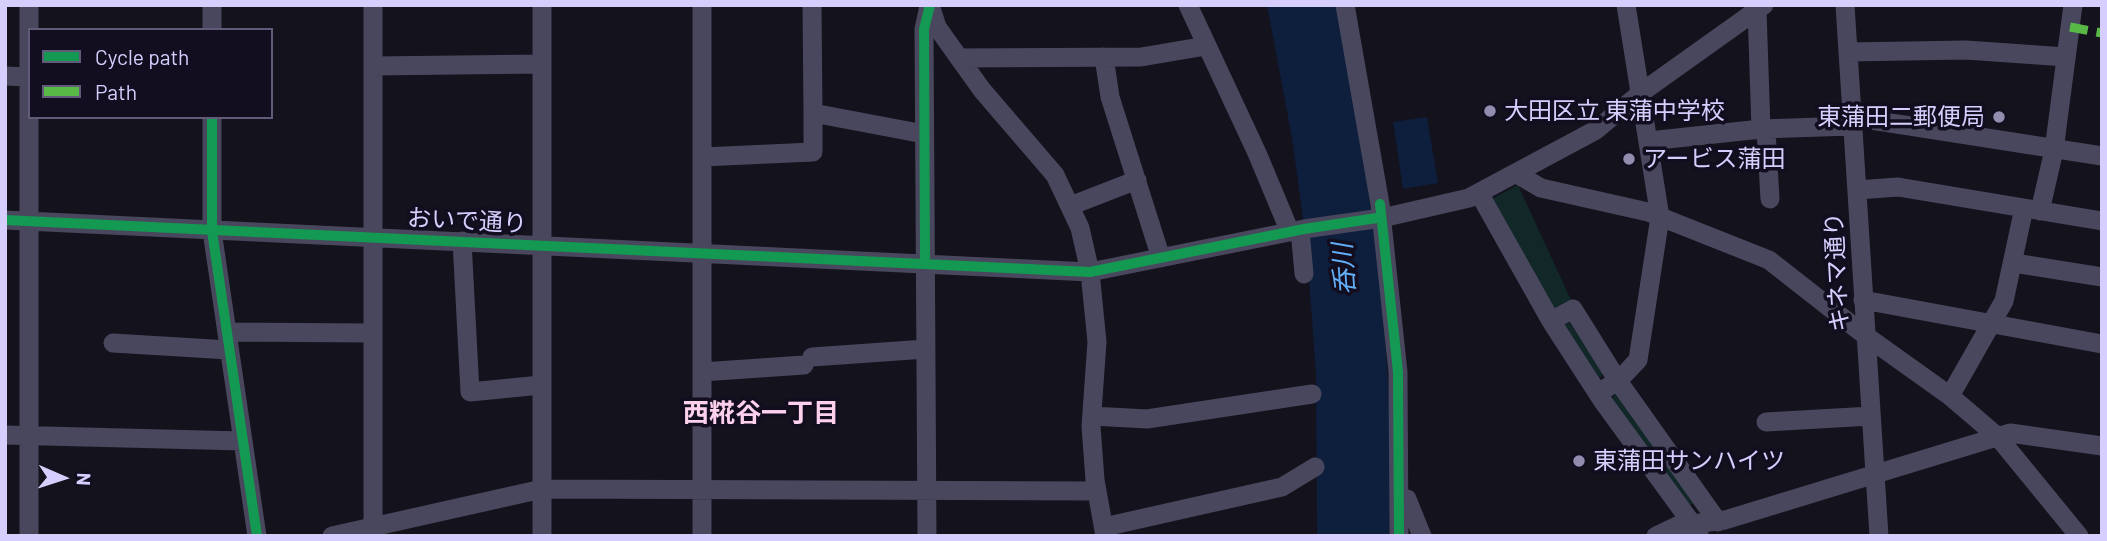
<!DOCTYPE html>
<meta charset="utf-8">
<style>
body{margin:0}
#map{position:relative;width:2107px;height:541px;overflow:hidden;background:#14121c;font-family:Barlow,sans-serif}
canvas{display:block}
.frame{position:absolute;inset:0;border:7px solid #d6cffd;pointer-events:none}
.legend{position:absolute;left:28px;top:28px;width:245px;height:91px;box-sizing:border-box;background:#120e20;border:2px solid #605b78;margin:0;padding:9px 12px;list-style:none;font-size:21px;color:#d6cffd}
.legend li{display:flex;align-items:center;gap:14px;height:35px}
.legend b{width:35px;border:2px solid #605b78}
.north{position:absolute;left:28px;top:443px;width:70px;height:70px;-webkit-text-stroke:5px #120e20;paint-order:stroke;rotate:93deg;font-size:19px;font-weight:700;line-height:28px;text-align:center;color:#d6cffd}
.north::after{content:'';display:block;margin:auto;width:24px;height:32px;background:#d6cffd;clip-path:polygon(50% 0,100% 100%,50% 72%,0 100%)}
</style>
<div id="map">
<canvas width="2107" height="541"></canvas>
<div class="frame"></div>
<ul class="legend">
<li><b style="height:9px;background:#139951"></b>Cycle path</li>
<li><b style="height:9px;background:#58b947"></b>Path</li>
</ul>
<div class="north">N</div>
</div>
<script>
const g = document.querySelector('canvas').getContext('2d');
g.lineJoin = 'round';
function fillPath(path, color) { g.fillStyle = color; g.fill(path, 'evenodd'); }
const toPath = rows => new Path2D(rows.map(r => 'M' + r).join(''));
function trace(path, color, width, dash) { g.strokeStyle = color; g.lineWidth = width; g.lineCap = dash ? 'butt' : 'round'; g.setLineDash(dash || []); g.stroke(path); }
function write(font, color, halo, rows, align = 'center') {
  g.font = font + ' Barlow,"Noto Sans JP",sans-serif'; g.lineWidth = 7; g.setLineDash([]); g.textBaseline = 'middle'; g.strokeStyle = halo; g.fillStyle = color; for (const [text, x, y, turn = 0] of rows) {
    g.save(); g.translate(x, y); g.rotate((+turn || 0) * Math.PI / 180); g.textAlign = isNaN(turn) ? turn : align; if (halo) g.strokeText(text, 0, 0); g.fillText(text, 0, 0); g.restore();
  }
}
const green = toPath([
 [1518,185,1572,302,1557,312,1527,269,1490,200],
 [1569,322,1603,372,1601,377,1598,378,1562,325],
 [1616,392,1700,503,1685,505,1612,399]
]);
const water = toPath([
 [1267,5,1339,5,1349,53,1382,288,1389,399,1389,536,1317,536,1316,373,1306,240,1292,138],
 [1427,117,1438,183,1403,189,1393,122]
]);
const minor = toPath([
 [29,5,29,536],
 [373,5,373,536],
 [702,5,702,536],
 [812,5,813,113,924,134],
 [930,5,937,27,982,90,1055,175,1080,228,1090,272,1097,342,1091,426,1095,480,1105,536],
 [1188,5,1257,153,1290,232],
 [1345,5,1380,204,1398,372,1399,536],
 [1845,5,1879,536],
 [1757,10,1761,129],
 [212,30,212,5],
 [1848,52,1966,50,2066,57],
 [1104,57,1110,97,1161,258],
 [959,58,1141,57,1206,46],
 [373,66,541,64],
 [5,76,28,77],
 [212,117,212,231,257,536],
 [1852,117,2102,156],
 [1766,130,1770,199],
 [1649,141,1761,129,1852,126],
 [702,157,813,152,813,113],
 [1517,174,1541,188,1648,212,1769,260,1866,336,1950,396,1998,437,2079,536],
 [1857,190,1898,187,2102,221],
 [1479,193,1551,321,1604,403,1699,533],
 [1070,206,1137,180],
 [2040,211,2054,150,2073,5],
 [5,220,1090,272,1304,229,1382,218,1469,198,1596,130,1642,92,1764,5],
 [1300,230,1304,274],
 [462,241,470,392,541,385],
 [2014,263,2102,277],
 [1863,300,2102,344],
 [1551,321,1573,309,1618,381,1718,522],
 [227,332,373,333],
 [113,343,229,350],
 [812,357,926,349],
 [702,372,804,365],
 [1598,393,1618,381,1638,360,1660,217,1626,5],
 [1950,396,2004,301,2024,208],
 [1092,416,1147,419,1312,394],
 [1766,422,1871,416],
 [5,435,243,441],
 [1400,498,1407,499,1422,536],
 [1104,527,1282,487,1315,467],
 [332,536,542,489,1097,491],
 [542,536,542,5],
 [927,536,924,29,929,6],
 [1656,536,1677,526,1725,520,2010,433,2102,446]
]);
const quiet = toPath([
 [2070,27,2102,33]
]);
const cycleway = toPath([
 [212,117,212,231,257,536],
 [1380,204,1398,372,1399,536],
 [5,220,1090,272,1304,229,1377,218],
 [925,264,924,29,930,5]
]);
const markers = [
 [1490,111,7,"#928dae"],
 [1999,117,7,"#928dae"],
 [1629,159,7,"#928dae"],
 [1579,461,7,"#928dae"]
];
const poiNames = [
 ["大田区立 東蒲中学校",1504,111],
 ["東蒲田二郵便局",1985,117,"right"],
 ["アービス蒲田",1643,159],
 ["東蒲田サンハイツ",1593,461]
];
const streetNames = [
 ["おいで通り",467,221,3],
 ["キネマ通り",1837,272,-93]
];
const waterNames = [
 ["呑川",1344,269,-94]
];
const neighbourhoodNames = [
 ["西糀谷一丁目",761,413]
];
fillPath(green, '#112728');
fillPath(water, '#0e1e3d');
trace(minor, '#49475d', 19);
trace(quiet, '#58b947', 9, [18, 9]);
trace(cycleway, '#139951', 10);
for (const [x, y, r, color] of markers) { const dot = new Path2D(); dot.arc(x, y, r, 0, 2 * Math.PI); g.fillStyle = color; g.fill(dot); trace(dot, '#120e20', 2.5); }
write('24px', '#d6cffd', '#120e20', poiNames, 'left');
write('24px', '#d6cffd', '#120e20', streetNames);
write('italic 26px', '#62aff8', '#120e20', waterNames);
write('bold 26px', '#fdd1ec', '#120e20', neighbourhoodNames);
</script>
